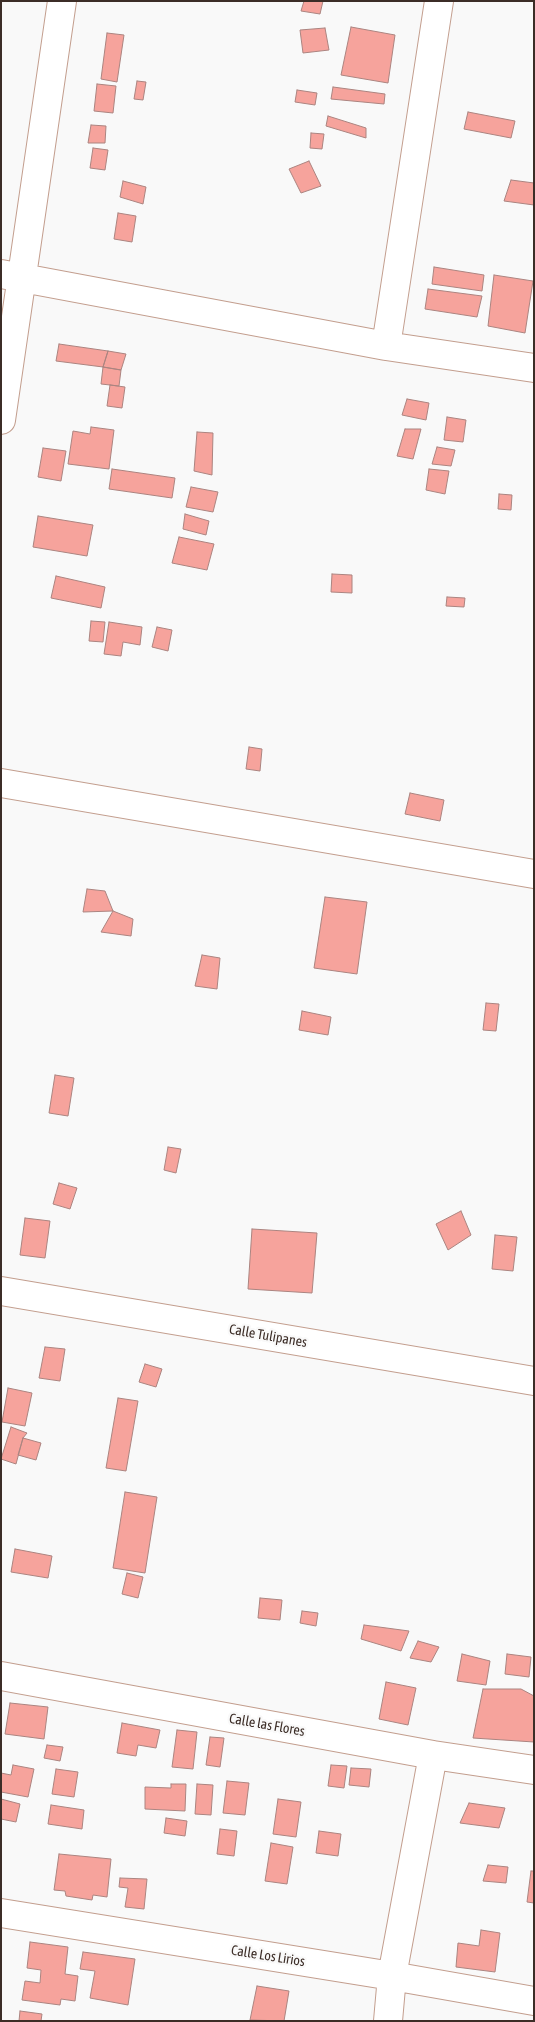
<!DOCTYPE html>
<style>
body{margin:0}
#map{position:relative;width:535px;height:2022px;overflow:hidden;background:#f9f9f9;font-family:"Asap Condensed",sans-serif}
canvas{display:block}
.frame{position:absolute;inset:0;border:2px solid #3c2d27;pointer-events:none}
</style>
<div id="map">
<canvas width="535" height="2022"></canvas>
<div class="frame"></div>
</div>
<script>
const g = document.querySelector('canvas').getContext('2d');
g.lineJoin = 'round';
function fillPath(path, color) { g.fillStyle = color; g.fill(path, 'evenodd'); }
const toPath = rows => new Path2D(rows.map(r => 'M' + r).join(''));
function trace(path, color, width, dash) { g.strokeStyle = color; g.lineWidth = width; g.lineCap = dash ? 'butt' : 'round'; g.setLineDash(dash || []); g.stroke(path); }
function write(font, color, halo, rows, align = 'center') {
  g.font = font + ' "Asap Condensed",sans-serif'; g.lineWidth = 4.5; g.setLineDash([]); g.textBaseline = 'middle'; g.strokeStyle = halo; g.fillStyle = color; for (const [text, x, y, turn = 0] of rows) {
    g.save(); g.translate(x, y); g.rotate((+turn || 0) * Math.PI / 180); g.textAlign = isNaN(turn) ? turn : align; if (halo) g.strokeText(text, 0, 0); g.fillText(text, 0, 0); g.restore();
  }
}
const building = toPath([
 [304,1,323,1,320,14,301,11,304,1],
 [351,27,395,35,388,83,341,75,351,27],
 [325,28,329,50,303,53,300,30,325,28],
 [107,33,124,35,117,82,101,79,107,33],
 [137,81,146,82,143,100,134,99,137,81],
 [97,84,116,86,113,113,94,111,97,84],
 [333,87,385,94,384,104,331,99,333,87],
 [297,90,317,93,315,105,295,102,297,90],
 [468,112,515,121,511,138,464,129,468,112],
 [328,116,366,128,366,138,326,126,328,116],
 [91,125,106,126,105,143,88,143,91,125],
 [311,133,324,134,322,149,310,148,311,133],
 [93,148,108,150,105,170,90,168,93,148],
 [309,161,321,186,301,193,289,169,309,161],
 [511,180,534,183,534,205,504,201,511,180],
 [123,181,146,187,143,204,120,197,123,181],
 [118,213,136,216,132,242,114,239,118,213],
 [434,267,484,275,482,291,432,284,434,267],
 [494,275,533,281,525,333,488,326,494,275],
 [428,289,482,296,477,317,425,309,428,289],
 [59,344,108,351,103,367,56,361,59,344],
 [108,351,126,354,121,370,103,367,108,351],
 [103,367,121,370,119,386,101,384,103,367],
 [110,385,125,387,122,408,107,406,110,385],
 [407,399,429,403,426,420,402,415,407,399],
 [447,417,466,420,463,442,444,440,447,417],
 [91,427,114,430,109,469,68,464,73,431,90,434,91,427],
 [405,429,421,429,413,459,397,456,405,429],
 [197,432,213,433,212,475,194,471,197,432],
 [437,447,455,450,451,466,432,464,437,447],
 [43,448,66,451,61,481,38,477,43,448],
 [112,469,175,478,172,498,109,489,112,469],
 [429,469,449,471,445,494,426,490,429,469],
 [191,487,218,492,213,512,186,507,191,487],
 [499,494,512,495,511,510,498,509,499,494],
 [185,514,209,521,206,535,183,529,185,514],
 [38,516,93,525,87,556,33,547,38,516],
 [179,537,214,544,207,570,172,563,179,537],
 [332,574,352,575,352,593,331,592,332,574],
 [56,576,105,587,101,608,51,598,56,576],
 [447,597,465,598,464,607,446,606,447,597],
 [91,621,105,622,103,642,89,641,91,621],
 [109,622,142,627,140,645,123,642,121,656,104,654,109,622],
 [157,627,172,630,168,651,152,647,157,627],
 [249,747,262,749,260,771,246,769,249,747],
 [410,793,444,800,440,821,405,814,410,793],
 [87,889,105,891,113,911,83,912,87,889],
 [325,897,367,902,357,974,314,968,325,897],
 [113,911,133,919,131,936,101,932,113,911],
 [202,955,220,958,217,989,195,986,202,955],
 [486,1003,499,1004,496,1031,483,1030,486,1003],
 [302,1011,331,1017,328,1035,299,1030,302,1011],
 [55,1075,74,1078,68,1116,49,1113,55,1075],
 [168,1147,181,1149,176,1173,164,1170,168,1147],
 [59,1183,77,1188,70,1209,53,1204,59,1183],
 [461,1211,471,1235,448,1250,436,1224,461,1211],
 [25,1218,50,1221,45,1258,20,1255,25,1218],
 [252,1229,317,1233,312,1293,248,1289,252,1229],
 [495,1235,517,1237,513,1271,492,1269,495,1235],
 [45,1347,65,1349,60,1381,39,1378,45,1347],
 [145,1364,162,1369,156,1387,139,1382,145,1364],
 [8,1388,32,1393,25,1426,2,1422,8,1388],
 [118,1398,138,1401,126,1471,106,1468,118,1398],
 [11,1427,27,1433,23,1438,16,1464,1,1459,11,1427],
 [23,1438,41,1443,36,1460,18,1455,23,1438],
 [125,1492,157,1497,145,1573,113,1568,125,1492],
 [15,1549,52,1556,48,1578,11,1572,15,1549],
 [127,1573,143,1577,138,1598,122,1594,127,1573],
 [260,1598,282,1600,280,1620,258,1618,260,1598],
 [302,1611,318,1613,316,1626,300,1623,302,1611],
 [364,1625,409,1631,401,1651,361,1639,364,1625],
 [418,1641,439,1647,431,1662,410,1658,418,1641],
 [462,1654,490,1661,486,1685,457,1681,462,1654],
 [507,1654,531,1657,529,1677,505,1674,507,1654],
 [386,1682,416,1688,408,1725,379,1719,386,1682],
 [483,1689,521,1689,534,1696,534,1742,473,1738,483,1689],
 [10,1703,48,1707,44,1739,5,1734,10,1703],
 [122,1723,160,1730,156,1748,138,1745,136,1756,117,1753,122,1723],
 [177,1730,197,1732,193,1769,172,1767,177,1730],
 [210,1737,224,1738,220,1767,206,1765,210,1737],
 [47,1745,63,1747,60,1761,44,1758,47,1745],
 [13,1765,34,1769,28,1797,1,1792,1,1773,11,1775,13,1765],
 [331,1765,347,1766,344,1788,328,1786,331,1765],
 [351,1768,371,1769,369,1787,349,1785,351,1768],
 [56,1769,78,1772,74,1797,52,1794,56,1769],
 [227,1781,249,1783,245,1815,223,1813,227,1781],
 [171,1784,186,1784,185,1811,145,1809,145,1787,171,1788,171,1784],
 [197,1784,213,1785,211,1815,195,1814,197,1784],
 [1,1799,20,1804,16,1822,1,1819,1,1799],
 [278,1799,301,1802,296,1837,273,1834,278,1799],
 [469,1803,505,1808,499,1828,460,1823,469,1803],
 [51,1805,84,1810,82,1829,48,1824,51,1805],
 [166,1818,187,1821,185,1836,164,1833,166,1818],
 [220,1829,237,1831,234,1856,217,1854,220,1829],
 [319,1831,341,1834,338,1856,316,1853,319,1831],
 [271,1843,293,1847,287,1884,265,1881,271,1843],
 [59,1854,111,1859,107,1897,93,1895,92,1900,66,1896,65,1891,54,1890,59,1854],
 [488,1865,508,1867,506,1883,483,1881,488,1865],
 [531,1871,534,1871,534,1903,527,1902,531,1871],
 [120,1878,147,1879,144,1909,125,1907,128,1888,119,1887,120,1878],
 [481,1930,500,1933,495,1972,456,1967,458,1943,479,1946,481,1930],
 [30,1942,68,1947,65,1974,78,1976,75,2001,61,1999,60,2005,22,2000,25,1981,40,1983,41,1970,27,1968,30,1942],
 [83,1952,135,1959,128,2005,90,1998,95,1971,80,1969,83,1952],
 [257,1986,289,1991,284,2021,250,2020,257,1986],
 [20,2011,42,2014,41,2021,19,2021,20,2011]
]);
const minor = toPath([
 [1,274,386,346,534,368],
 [386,346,439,1],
 [1,420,62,1],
 [1,783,534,874],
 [1,1291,534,1381],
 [1,1676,433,1755,534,1770],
 [1,1913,392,1976,534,2001],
 [388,2021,392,1976,433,1755]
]);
const streetNames = [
 ["Calle Tulipanes",268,1336,10],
 ["Calle las Flores",267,1725,10],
 ["Calle Los Lirios",268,1956,9]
];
fillPath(building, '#f6a39c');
trace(building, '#ab8480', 1);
trace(minor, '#c39e8e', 30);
trace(minor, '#fff', 28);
write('14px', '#3c2d27', '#f9f9f9', streetNames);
</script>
